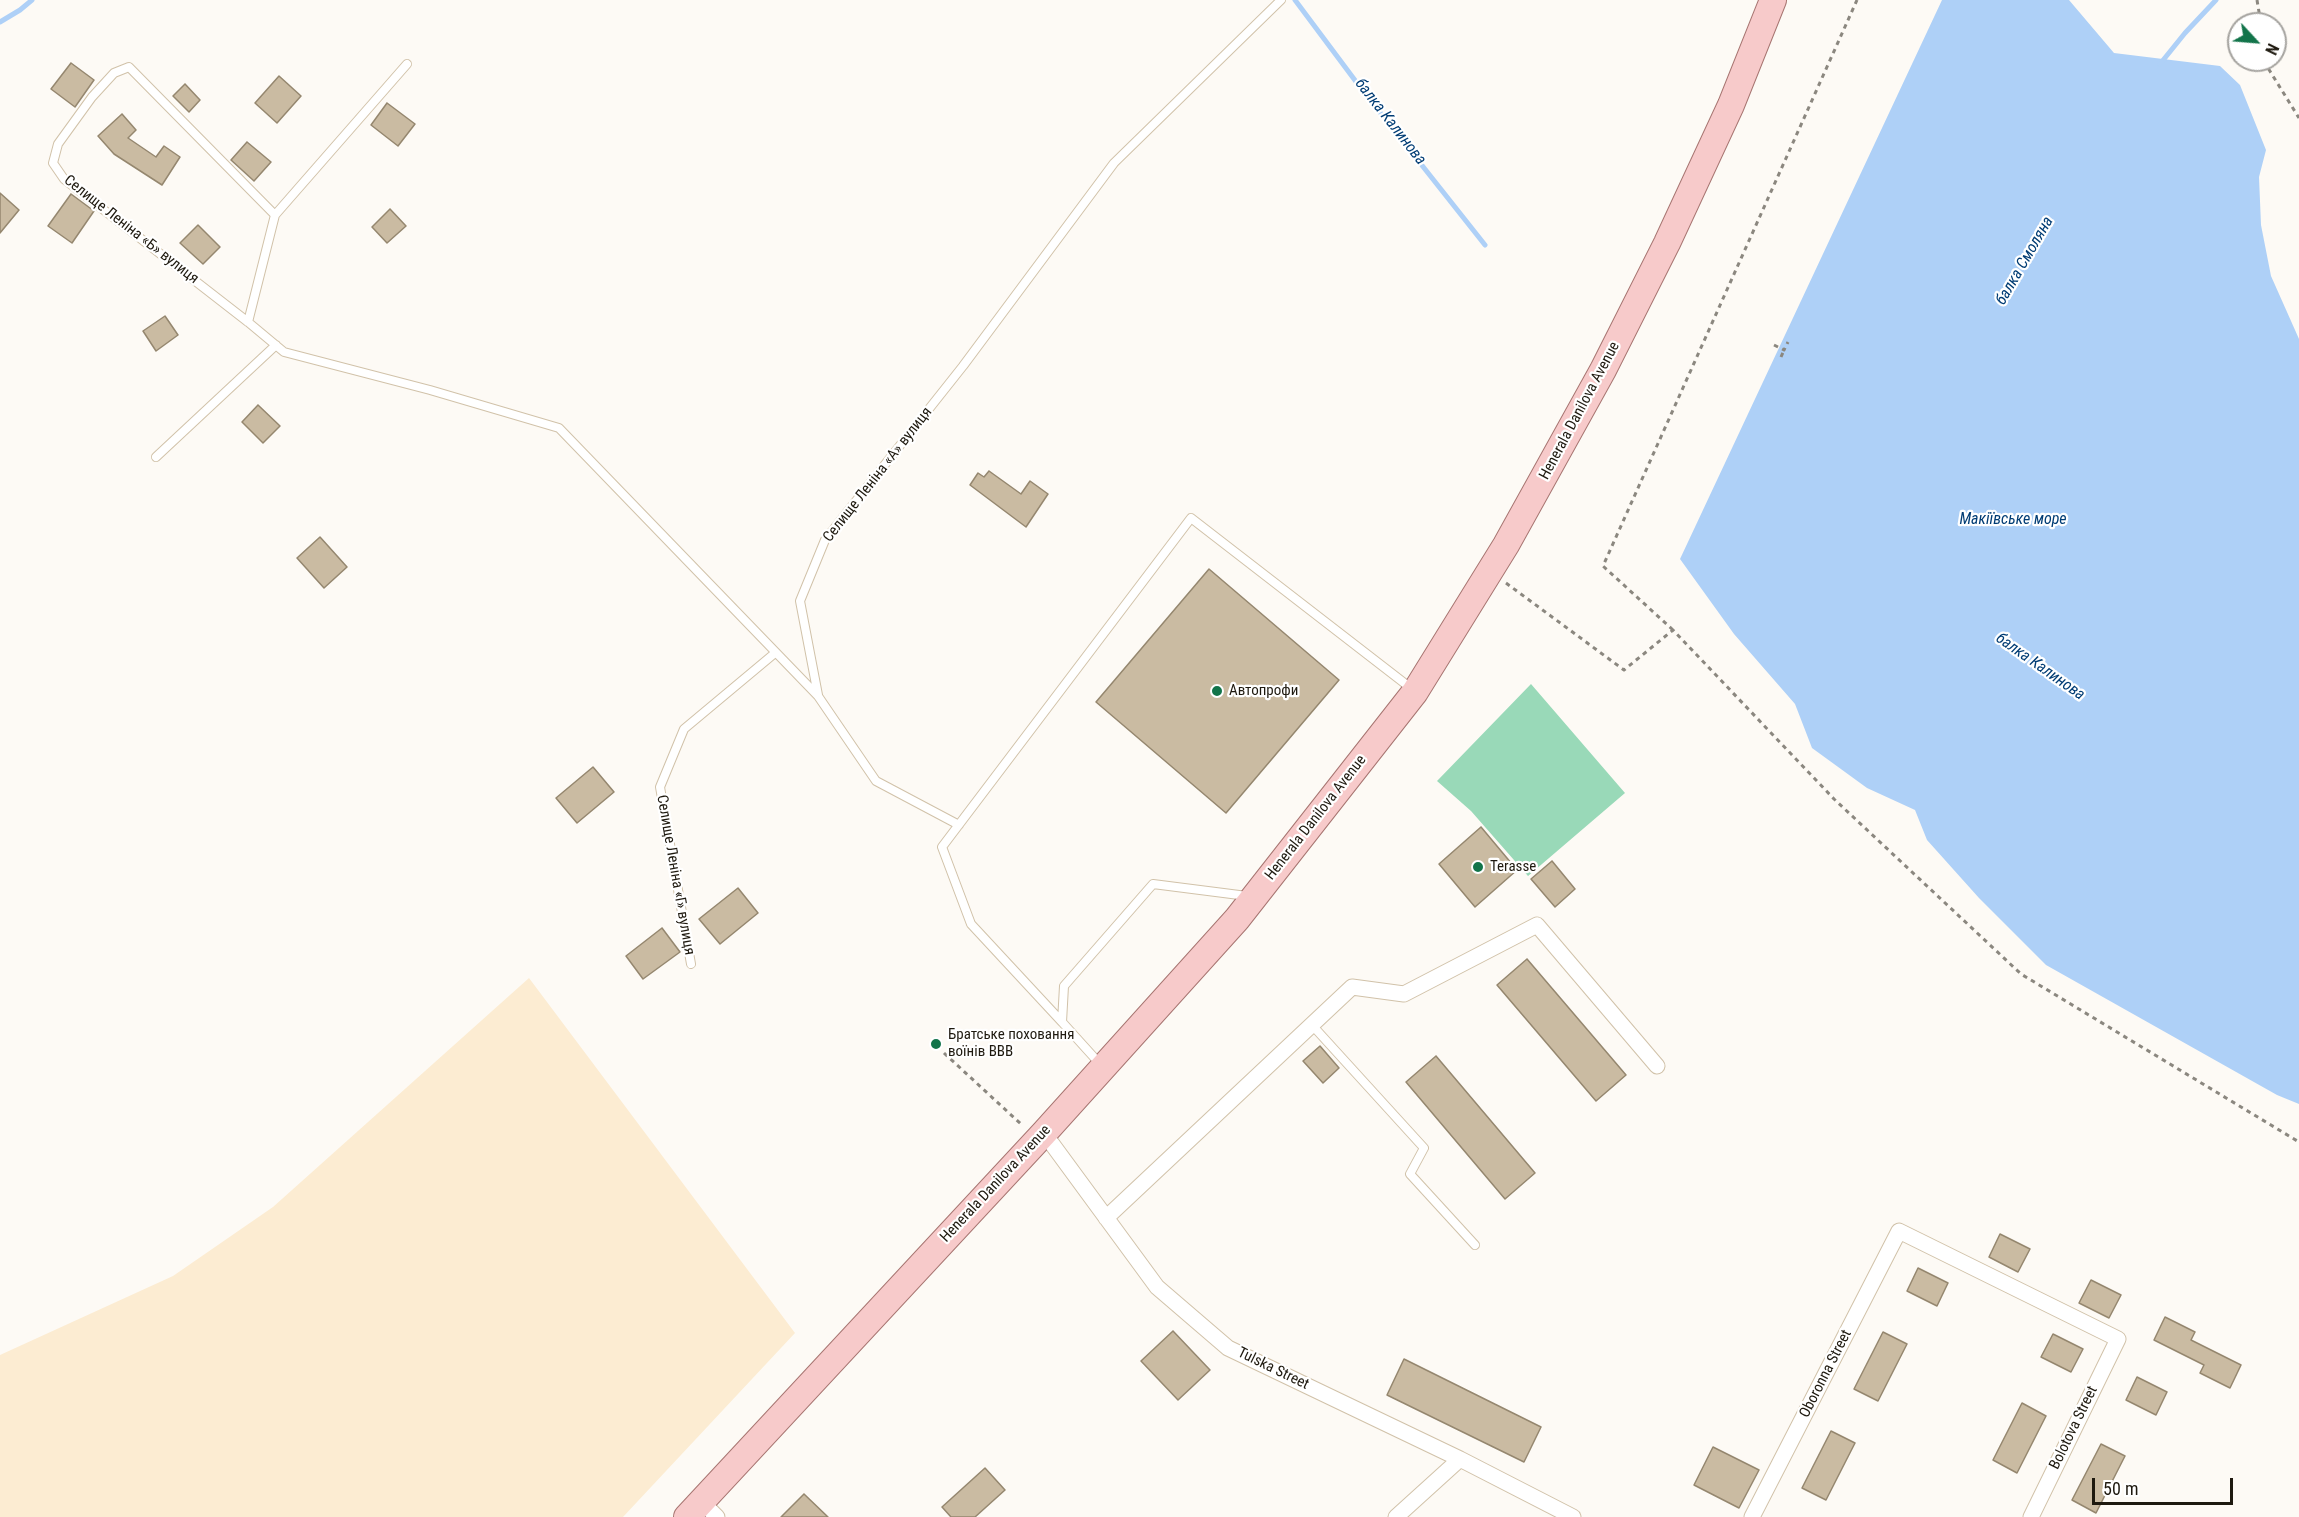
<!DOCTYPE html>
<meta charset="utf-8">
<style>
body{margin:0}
#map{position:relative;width:2299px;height:1517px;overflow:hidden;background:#fdfaf5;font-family:"Roboto Condensed",sans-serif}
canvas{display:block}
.north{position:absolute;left:2227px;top:12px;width:60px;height:60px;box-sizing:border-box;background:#fff;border:2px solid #a5a39f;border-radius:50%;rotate:116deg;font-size:16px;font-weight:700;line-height:24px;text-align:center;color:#1e190f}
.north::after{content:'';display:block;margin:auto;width:21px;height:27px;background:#12744a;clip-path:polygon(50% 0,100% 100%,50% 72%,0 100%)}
.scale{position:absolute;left:2092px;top:1478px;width:141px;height:27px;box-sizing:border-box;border:3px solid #1e190f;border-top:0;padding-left:8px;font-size:18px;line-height:21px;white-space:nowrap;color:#1e190f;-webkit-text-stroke:4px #fff;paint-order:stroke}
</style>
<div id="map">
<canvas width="2299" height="1517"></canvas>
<div class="north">N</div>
<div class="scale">50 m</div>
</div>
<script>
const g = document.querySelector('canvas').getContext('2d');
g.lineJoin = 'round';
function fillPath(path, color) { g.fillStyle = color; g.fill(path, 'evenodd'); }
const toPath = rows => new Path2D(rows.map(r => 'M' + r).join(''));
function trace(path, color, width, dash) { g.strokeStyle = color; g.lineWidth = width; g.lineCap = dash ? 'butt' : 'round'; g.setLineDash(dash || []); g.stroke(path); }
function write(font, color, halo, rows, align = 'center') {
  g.font = font + ' "Roboto Condensed",sans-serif'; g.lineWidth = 4.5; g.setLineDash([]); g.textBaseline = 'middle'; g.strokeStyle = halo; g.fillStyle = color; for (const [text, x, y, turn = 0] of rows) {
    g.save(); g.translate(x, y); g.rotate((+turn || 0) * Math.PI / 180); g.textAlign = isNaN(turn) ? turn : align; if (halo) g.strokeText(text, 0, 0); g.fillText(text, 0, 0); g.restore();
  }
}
const built = toPath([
 [529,978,795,1333,623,1517,0,1517,0,1355,173,1276,273,1207]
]);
const green = toPath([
 [1531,684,1625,793,1528,876,1471,811,1437,781]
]);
const water = toPath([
 [1942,0,2069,0,2114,53,2220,66,2240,85,2266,150,2259,177,2261,225,2271,276,2299,339,2299,1104,2277,1095,2046,965,1979,898,1927,840,1915,810,1867,788,1812,748,1795,704,1734,634,1680,559]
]);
const stream = toPath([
 [1295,0,1360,87,1485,245],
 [0,22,20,10,32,0],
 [2160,64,2185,33,2216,0]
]);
const building = toPath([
 [71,63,94,80,75,107,51,89,71,63],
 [279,76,301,96,277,123,255,103,279,76],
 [185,84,200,100,189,112,173,96,185,84],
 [387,103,415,124,398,146,371,125,387,103],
 [122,114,136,130,128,138,156,157,164,146,180,157,162,185,114,154,98,136,122,114],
 [247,142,271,162,254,181,231,160,247,142],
 [0,193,19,210,0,233,0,193],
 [71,194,94,211,72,243,48,226,71,194],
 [390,209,406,226,387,243,372,227,390,209],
 [198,225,220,247,203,264,180,243,198,225],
 [165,316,178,335,156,351,143,331,165,316],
 [258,405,280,426,263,443,242,422,258,405],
 [989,471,1021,494,1030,481,1048,494,1026,527,970,485,978,473,984,477,989,471],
 [320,537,347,567,324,588,297,558,320,537],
 [1209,569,1339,680,1226,813,1096,702,1209,569],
 [593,767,614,792,577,823,556,798,593,767],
 [1481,827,1517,870,1475,907,1439,864,1481,827],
 [1552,861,1575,889,1555,907,1531,879,1552,861],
 [738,888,758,913,720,944,699,919,738,888],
 [662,928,680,952,643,979,626,956,662,928],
 [1527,959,1626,1075,1596,1101,1497,985,1527,959],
 [1320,1046,1339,1068,1323,1083,1303,1061,1320,1046],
 [1436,1056,1535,1173,1505,1199,1406,1082,1436,1056],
 [2000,1234,2030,1249,2018,1272,1989,1257,2000,1234],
 [1918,1268,1948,1283,1937,1306,1907,1291,1918,1268],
 [2091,1280,2121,1295,2109,1318,2079,1303,2091,1280],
 [2165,1317,2195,1332,2191,1340,2241,1365,2230,1388,2200,1373,2204,1365,2154,1340,2165,1317],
 [1173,1331,1210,1370,1178,1400,1141,1361,1173,1331],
 [1883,1332,1907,1344,1878,1401,1854,1389,1883,1332],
 [2053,1334,2083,1349,2071,1372,2041,1357,2053,1334],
 [1404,1359,1541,1427,1524,1462,1387,1395,1404,1359],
 [2137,1377,2167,1392,2156,1415,2126,1400,2137,1377],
 [2022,1403,2046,1416,2017,1473,1993,1460,2022,1403],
 [1831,1431,1855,1443,1826,1500,1802,1488,1831,1431],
 [2101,1444,2125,1456,2096,1513,2072,1500,2101,1444],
 [1713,1447,1759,1470,1739,1508,1694,1485,1713,1447],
 [985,1468,1005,1490,975,1517,951,1517,942,1507,985,1468],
 [804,1494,828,1517,781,1517,804,1494]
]);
const path = toPath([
 [2257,0,2261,24],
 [2267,60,2268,68,2299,118],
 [1774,345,1784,350,1788,342],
 [1781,357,1784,350],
 [1506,583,1624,670,1673,630,1834,799,2021,974,2299,1142],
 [1673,630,1603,566,1857,0],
 [944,1053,1022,1125]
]);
const service = toPath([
 [275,215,129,67,114,73,92,97,58,144,53,163,64,179,248,322,284,352,430,390,559,428,818,696,876,781,959,825],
 [248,322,275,215,407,64],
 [156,457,276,345],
 [818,695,800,601,825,540,963,366,1114,163,1281,0],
 [691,964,660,787,684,729,775,653],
 [1062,1022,971,924,942,847,1191,518,1412,689],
 [1312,1025,1424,1148,1410,1174,1475,1245],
 [1100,1064,1062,1022,1064,986,1153,884,1247,896]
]);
const minor = toPath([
 [1044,1133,1157,1287,1228,1348,1460,1459,1573,1517],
 [1106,1218,1352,987,1404,994,1537,925,1657,1066],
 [701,1501,717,1517],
 [1396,1517,1460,1459],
 [1752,1517,1899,1231,2118,1339,2031,1517]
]);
const primary = toPath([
 [687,1517,1044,1133,1237,919,1415,692,1506,545,1603,370,1667,243,1731,105,1773,0]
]);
const markers = [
 [1217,691,6,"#12744a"],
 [1478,867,6,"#12744a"],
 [936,1044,6,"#12744a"]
];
const streetNames = [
 ["Селище Леніна «Б» вулиця",131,230,38],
 ["Henerala Danilova Avenue",1580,411,-62],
 ["Селище Леніна «А» вулиця",878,475,-52],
 ["Henerala Danilova Avenue",1316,818,-52],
 ["Селище Леніна «Г» вулиця",675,875,80],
 ["Henerala Danilova Avenue",996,1184,-47],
 ["Tulska Street",1273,1369,26],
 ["Oboronna Street",1826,1374,-63],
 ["Bolotova Street",2074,1428,-64]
];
const poiNames = [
 ["Автопрофи",1229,691],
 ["Terasse",1490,867],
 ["Братське поховання",948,1035],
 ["воїнів ВВВ",948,1052]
];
const waterNames = [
 ["балка Калинова",1390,122,52],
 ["балка Смоляна",2025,261,-60],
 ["Макіївське море",2013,520],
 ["балка Калинова",2040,667,35]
];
fillPath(built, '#fcecd2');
fillPath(green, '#99d9b8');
fillPath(water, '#aed0f7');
trace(stream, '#aed0f7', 5);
fillPath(building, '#cabba2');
trace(building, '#95876f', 1.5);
trace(service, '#d1c2a9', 10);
trace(minor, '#d1c2a9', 17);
trace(primary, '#a77571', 28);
trace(path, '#8b877f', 3, [4.5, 4.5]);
trace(service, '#fff', 8);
trace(minor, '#fff', 15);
trace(primary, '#f7caca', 26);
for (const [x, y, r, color] of markers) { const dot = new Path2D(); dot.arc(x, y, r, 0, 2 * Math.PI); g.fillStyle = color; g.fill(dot); trace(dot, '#fff', 2); }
write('15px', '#1e190f', '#fff', streetNames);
write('15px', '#1e190f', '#fff', poiNames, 'left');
write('italic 16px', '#003c74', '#fff', waterNames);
</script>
